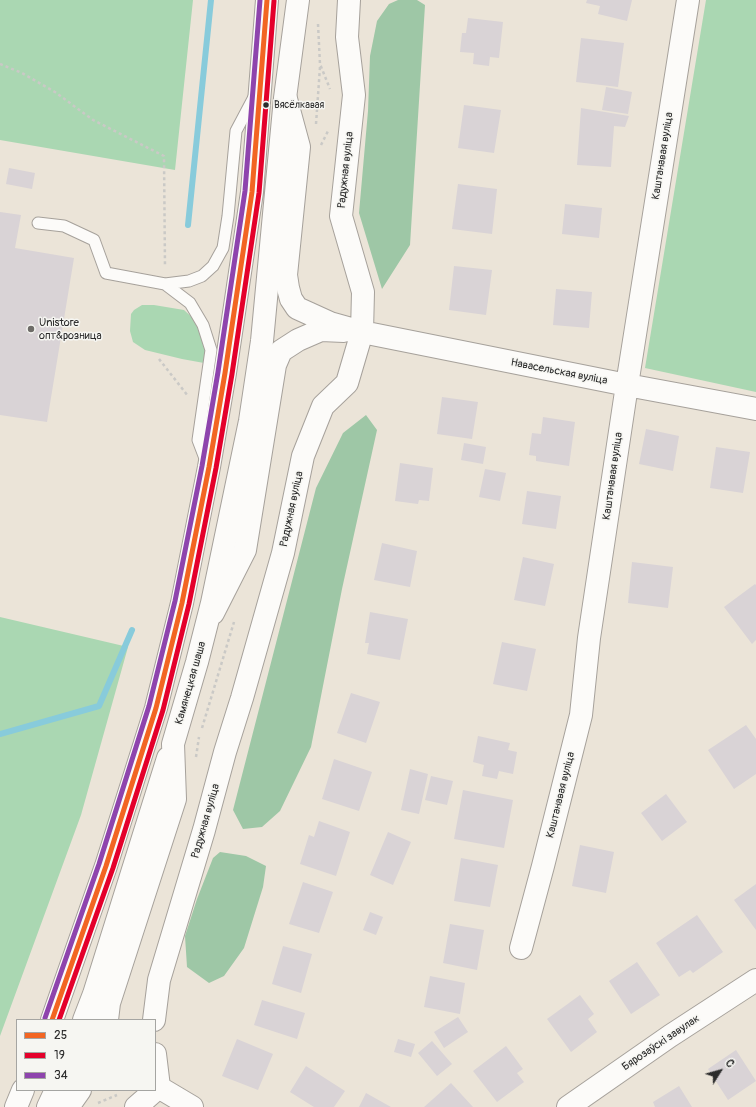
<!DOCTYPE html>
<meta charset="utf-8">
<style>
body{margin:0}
#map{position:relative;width:756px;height:1107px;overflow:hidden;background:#ebe4d8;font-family:Pangolin,sans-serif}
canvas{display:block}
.legend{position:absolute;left:16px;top:1019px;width:140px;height:72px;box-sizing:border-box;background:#f6f6f2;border:1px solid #a5a5a2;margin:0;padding:5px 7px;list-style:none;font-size:12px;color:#2b2b2b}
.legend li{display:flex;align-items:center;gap:8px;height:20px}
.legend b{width:20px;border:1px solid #a5a5a2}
.north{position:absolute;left:700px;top:1051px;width:40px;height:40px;-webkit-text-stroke:3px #f6f6f2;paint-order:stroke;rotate:53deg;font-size:11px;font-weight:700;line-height:16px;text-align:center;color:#2b2b2b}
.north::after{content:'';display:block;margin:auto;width:14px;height:18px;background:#2b2b2b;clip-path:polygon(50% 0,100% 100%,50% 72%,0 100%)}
</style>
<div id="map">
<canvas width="756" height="1107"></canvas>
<ul class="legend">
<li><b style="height:5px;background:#f26522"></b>25</li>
<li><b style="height:5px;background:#e4002b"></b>19</li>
<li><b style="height:5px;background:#8e44ad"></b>34</li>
</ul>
<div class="north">С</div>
</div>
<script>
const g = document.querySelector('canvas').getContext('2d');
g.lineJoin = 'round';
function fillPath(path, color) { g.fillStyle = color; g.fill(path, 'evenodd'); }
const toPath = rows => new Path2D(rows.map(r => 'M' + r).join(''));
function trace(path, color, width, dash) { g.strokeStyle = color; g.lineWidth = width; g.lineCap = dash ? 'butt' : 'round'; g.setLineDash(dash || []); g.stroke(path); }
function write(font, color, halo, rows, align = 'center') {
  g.font = font + ' Pangolin,sans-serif'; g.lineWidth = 3; g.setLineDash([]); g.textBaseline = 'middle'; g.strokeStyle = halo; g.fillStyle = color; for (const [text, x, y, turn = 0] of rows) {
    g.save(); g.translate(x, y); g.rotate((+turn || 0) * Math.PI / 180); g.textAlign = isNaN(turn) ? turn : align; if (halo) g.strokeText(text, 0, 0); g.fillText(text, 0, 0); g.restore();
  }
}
const green = toPath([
 [0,0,193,0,175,170,0,140],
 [706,0,756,0,756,392,645,368],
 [142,305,154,305,184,310,195,320,206,344,204,363,182,359,145,350,133,342,130,331,131,314,134,310],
 [0,617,128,647,81,815,0,1036]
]);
const forest = toPath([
 [398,0,417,0,425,5,410,245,382,289,359,213,368,111,370,56,377,21,389,4],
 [366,415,377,430,342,589,311,747,280,811,262,827,243,829,233,810,316,488,343,433],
 [220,852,246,856,266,866,263,887,244,948,224,976,209,983,187,967,185,936,197,899,213,858]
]);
const stream = toPath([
 [188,225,211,0],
 [0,734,99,706,132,630]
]);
const building = toPath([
 [587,0,632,0,627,21,598,14,600,6,586,3],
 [468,18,503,22,499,58,490,57,489,66,473,64,474,53,460,52,462,33,466,33],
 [581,38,624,43,618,87,576,82],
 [606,87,632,92,628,114,602,110],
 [464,105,501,110,494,153,458,148],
 [581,108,629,116,625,127,614,126,611,167,577,165],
 [9,168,35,173,32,189,6,184],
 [458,184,497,189,492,234,452,229],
 [565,204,602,208,599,238,562,234],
 [0,212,21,215,15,248,74,258,47,422,0,415],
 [454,266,492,270,486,315,449,310],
 [556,289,592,292,589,328,553,325],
 [442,397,478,402,472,439,437,434],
 [543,417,575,422,569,466,536,461,536,456,529,455,532,433,541,434],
 [646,429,679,436,673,471,639,464],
 [464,443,486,447,483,464,461,460],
 [716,447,750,452,743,493,710,488],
 [400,463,433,468,429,501,419,500,418,504,395,501],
 [485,469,506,473,500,501,479,497],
 [527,491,561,496,556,529,522,524],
 [382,543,417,551,410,587,374,580],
 [523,557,554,564,545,606,514,600],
 [632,562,673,567,668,608,628,603],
 [755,584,756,585,756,640,752,644,724,607],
 [370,612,408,619,400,660,367,654,369,643,365,643],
 [502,642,536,649,527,691,493,684],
 [351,693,380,702,366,743,337,733],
 [746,725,756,739,756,774,734,789,708,750],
 [478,736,510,743,508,750,517,752,513,774,499,771,497,779,482,776,484,765,473,762],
 [334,759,372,772,359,811,322,799],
 [410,769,428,774,419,814,401,810],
 [431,776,453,781,447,805,425,800],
 [463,790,513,800,504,848,454,839],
 [666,794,687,822,662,841,641,813],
 [319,821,350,832,336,876,300,864,309,835,314,837],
 [388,832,411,842,393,885,370,875],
 [580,845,614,852,606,893,572,886],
 [461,858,498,865,490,907,454,901],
 [303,882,333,892,319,933,289,924],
 [756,884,756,930,734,900],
 [370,912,383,917,376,935,363,930],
 [697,915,723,952,693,973,690,970,679,977,656,943],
 [450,924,484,930,477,970,443,963],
 [283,946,312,954,301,993,272,984],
 [637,962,660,995,631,1014,609,981],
 [430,976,465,983,460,1014,424,1007],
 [580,995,594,1014,588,1019,597,1032,571,1052,547,1019],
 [262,1000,305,1013,297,1039,254,1025],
 [458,1017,468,1032,444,1048,434,1032],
 [237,1039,273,1054,258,1090,222,1076],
 [398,1039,415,1044,411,1057,394,1052],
 [432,1041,452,1064,437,1076,418,1053],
 [506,1046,523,1069,517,1073,524,1082,497,1102,473,1071],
 [736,1050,756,1081,728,1100,708,1069],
 [306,1066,345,1091,334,1107,314,1107,290,1092],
 [451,1083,473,1107,424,1107],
 [679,1086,692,1107,655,1107,653,1102],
 [366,1093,391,1107,359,1107]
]);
const path = toPath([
 [318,24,320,64,330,89],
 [0,64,22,73,55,92,93,120,164,156,165,267],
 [316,124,320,67],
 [321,145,328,131],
 [159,359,188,396],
 [202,728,234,622],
 [196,757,199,737],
 [98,1103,117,1095]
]);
const service = toPath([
 [38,223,64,226,94,240,106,273,165,284,189,281,202,276,213,266,223,248,228,216,236,131,254,97],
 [165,284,190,303,203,325,211,350,198,440,206,461]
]);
const minor = toPath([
 [286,99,299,147,286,275,288,288,291,299,297,308,330,323,362,332,627,385,756,409],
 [213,613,245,550,275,365,281,351,298,340,321,330,344,331],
 [521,948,543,866,581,715,589,638,627,385,688,0],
 [154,1020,159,980,204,830,225,752,242,698,283,553,303,456,323,406,347,383,362,332,363,292,341,216,354,95,347,37,349,0],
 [155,1085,192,1107],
 [136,1107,159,1087,155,1054],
 [568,1107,670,1036,756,980]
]);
const primary = toPath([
 [52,1020,106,866,156,708,182,603,209,467,225,373,252,192,267,0],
 [84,1020,94,994,168,758],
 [107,1020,109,1003,175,799,173,744,197,662,212,603,250,421,262,341,285,98,298,0],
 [16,1107,23,1090],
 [48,1107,56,1090],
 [68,1107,80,1090]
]);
const bus1 = toPath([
 [52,1020,106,866,156,708,182,603,209,467,225,373,252,192,267,0]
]);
const bus2 = toPath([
 [59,1020,113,868,163,710,189,604,216,468,232,374,259,193,274,1]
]);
const bus3 = toPath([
 [45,1018,99,864,149,706,175,601,202,466,218,372,245,191,260,0]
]);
const markers = [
 [266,105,3.5,"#2b2b2b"],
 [31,329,4,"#6e6c68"]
];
const busNames = [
 ["Вясёлкавая",274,105]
];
const streetNames = [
 ["Каштанавая вуліца",663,156,-81],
 ["Радужная вуліца",346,170,-84],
 ["Навасельская вуліца",559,372,11],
 ["Каштанавая вуліца",613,476,-82],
 ["Радужная вуліца",292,509,-78],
 ["Камянецкая шаша",191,683,-74],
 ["Каштанавая вуліца",561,795,-76],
 ["Радужная вуліца",206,821,-74],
 ["Бярозаўскі завулак",661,1043,-34]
];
const poiNames = [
 ["Unistore",39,323],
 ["опт&розница",39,336]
];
fillPath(green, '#aad7b2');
fillPath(forest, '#9ec7a6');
trace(stream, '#88cbdb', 6);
fillPath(building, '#d9d3d6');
trace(service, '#a6a19b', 13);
trace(minor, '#a6a19b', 24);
trace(primary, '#a6a19b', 24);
trace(path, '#cac9c6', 2.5, [3, 3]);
trace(service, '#fcfbf9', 11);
trace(minor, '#fcfbf9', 22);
trace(primary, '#fcfbf9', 22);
trace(bus1, '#f26522', 5);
trace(bus2, '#e4002b', 5);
trace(bus3, '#8e44ad', 5);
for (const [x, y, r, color] of markers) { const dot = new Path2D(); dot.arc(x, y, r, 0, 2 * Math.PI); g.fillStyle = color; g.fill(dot); trace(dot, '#f6f6f2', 1.5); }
write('10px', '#2b2b2b', '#f6f6f2', busNames, 'left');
write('11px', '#2b2b2b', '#f6f6f2', streetNames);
write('11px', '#2b2b2b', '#f6f6f2', poiNames, 'left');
</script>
